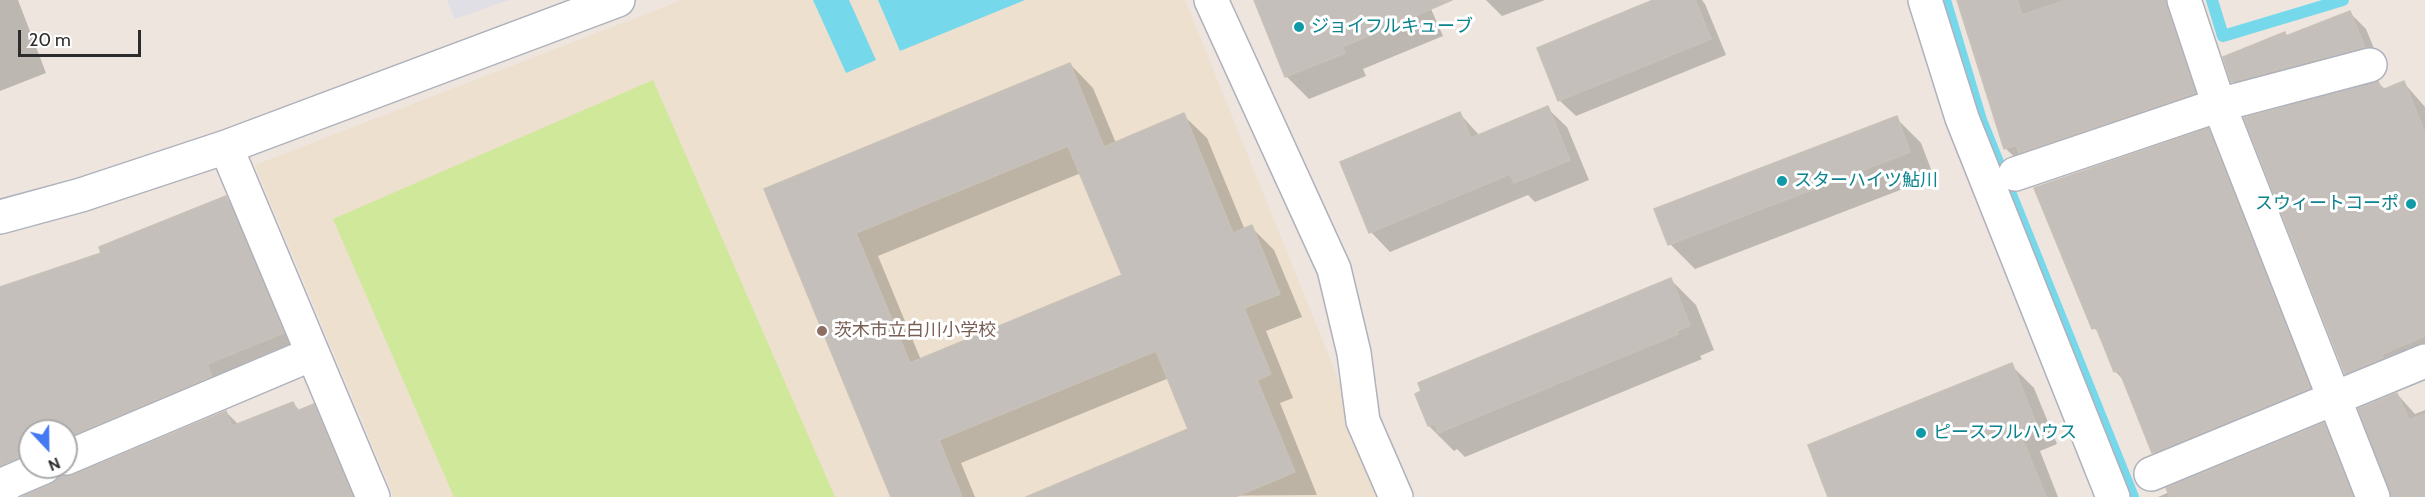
<!DOCTYPE html>
<meta charset="utf-8">
<style>
body{margin:0}
#map{position:relative;width:2425px;height:497px;overflow:hidden;background:#ede5de;font-family:Cabin,sans-serif}
canvas{display:block}
.north{position:absolute;left:18px;top:419px;width:60px;height:60px;box-sizing:border-box;background:#fff;border:2px solid #ababab;border-radius:50%;rotate:158deg;font-size:16px;font-weight:700;line-height:24px;text-align:center;color:#2c2c2c}
.north::after{content:'';display:block;margin:auto;width:21px;height:27px;background:#4578f3;clip-path:polygon(50% 0,100% 100%,50% 72%,0 100%)}
.scale{position:absolute;left:18px;top:30px;width:123px;height:27px;box-sizing:border-box;border:3px solid #2c2c2c;border-top:0;padding-left:8px;font-size:18px;line-height:21px;white-space:nowrap;color:#2c2c2c;-webkit-text-stroke:4px #fff;paint-order:stroke}
</style>
<div id="map">
<canvas width="2425" height="497"></canvas>
<div class="north">N</div>
<div class="scale">20 m</div>
</div>
<script>
const g = document.querySelector('canvas').getContext('2d');
g.lineJoin = 'round';
function fillPath(path, color) { g.fillStyle = color; g.fill(path, 'evenodd'); }
const toPath = rows => new Path2D(rows.map(r => 'M' + r).join(''));
function trace(path, color, width, dash) { g.strokeStyle = color; g.lineWidth = width; g.lineCap = dash ? 'butt' : 'round'; g.setLineDash(dash || []); g.stroke(path); }
function write(font, color, halo, rows, align = 'center') {
  g.font = font + ' Cabin,"Noto Sans JP",sans-serif'; g.lineWidth = 6; g.setLineDash([]); g.textBaseline = 'middle'; g.strokeStyle = halo; g.fillStyle = color; for (const [text, x, y, turn = 0] of rows) {
    g.save(); g.translate(x, y); g.rotate((+turn || 0) * Math.PI / 180); g.textAlign = isNaN(turn) ? turn : align; if (halo) g.strokeText(text, 0, 0); g.fillText(text, 0, 0); g.restore();
  }
}
const industrial = toPath([
 [447,0,509,0,455,19]
]);
const education = toPath([
 [682,0,1185,0,1386,497,394,497,255,165]
]);
const pitch = toPath([
 [653,80,835,497,454,497,333,219]
]);
const water = toPath([
 [813,0,849,0,876,60,846,73],
 [878,0,1025,0,900,51]
]);
const shadow = toPath([
 [0,0,18,0,46,73,0,91],
 [1255,0,1427,0,1443,36,1363,69,1366,76,1309,99,1286,76],
 [1486,0,1545,0,1502,16],
 [1657,0,1702,0,1705,4,1726,55,1576,116,1559,100],
 [1960,0,2175,0,2211,110,2022,164,2005,148],
 [2349,12,2366,29,2380,63,2249,98,2233,82,2284,34,2287,37],
 [1070,64,1093,88,1116,143,1183,115,1207,138,1245,230,1251,227,1274,250,1302,317,1266,331,1293,398,1280,403,1317,495,1027,497,1190,430,1169,378,961,463,975,497,893,497,766,190],
 [1081,173,1124,276,921,360,878,256],
 [2378,83,2386,90,2404,83,2425,107,2425,364,2366,393,2346,373],
 [1547,108,1567,127,1589,180,1535,202,1528,195,1390,252,1371,232,1460,114,1480,136],
 [1896,118,1921,143,1934,177,1695,269,1670,244],
 [2208,130,2224,146,2325,404,2170,468,2154,452,2125,382,2115,371,2100,334,2094,328],
 [226,198,242,214,299,350,66,466,66,431,30,431,30,467,0,497,0,289,103,254],
 [1671,280,1696,305,1714,350,1700,356,1702,359,1465,457,1457,449,1454,451,1429,426],
 [2011,365,2034,388,2057,444,2040,451,2058,497,1830,497],
 [2397,394,2415,414,2425,410,2425,497,2393,497],
 [293,403,300,411,313,406,330,422,361,497,26,497,226,412,239,425],
 [2323,425,2341,442,2362,497,2158,497]
]);
const stream = toPath([
 [1945,0,1981,120,2133,497],
 [2212,0,2223,36,2343,0]
]);
const building = toPath([
 [1254,0,1452,0,1342,47,1345,53,1285,77,1254,0],
 [1653,0,1695,0,1711,39,1558,101,1537,48,1653,0],
 [1957,0,2017,0,2022,15,2066,0,2165,0,2195,93,2019,153,2016,145,2004,149,1957,0],
 [2350,11,2365,47,2231,82,2223,57,2285,32,2286,36,2350,11],
 [1070,63,1104,147,1184,113,1233,233,1252,225,1280,294,1244,308,1271,374,1257,380,1295,472,1235,497,1026,497,1188,429,1156,351,939,440,962,497,891,497,764,189,1070,63],
 [1068,146,1122,275,910,363,856,233,1068,146],
 [2378,81,2382,90,2404,81,2425,133,2425,336,2382,354,2383,358,2345,374,2244,118,2378,81],
 [1548,106,1570,160,1514,183,1510,174,1369,233,1340,162,1460,112,1471,138,1548,106],
 [1897,116,1910,152,1668,245,1654,209,1897,116],
 [2208,128,2310,388,2152,453,2119,370,2114,372,2096,327,2092,329,2034,188,2208,128],
 [226,196,284,333,207,364,212,376,66,438,66,431,30,431,30,453,0,466,0,287,101,253,99,247,226,196],
 [1671,278,1690,325,1676,331,1678,334,1438,433,1435,424,1428,426,1415,394,1421,391,1418,383,1671,278],
 [2012,363,2035,421,2018,428,2046,497,1828,497,1808,445,2012,363],
 [2397,393,2409,420,2425,414,2425,497,2391,497,2358,409,2397,393],
 [293,402,297,411,314,404,353,497,22,497,51,484,60,475,73,475,226,411,232,426,293,402],
 [2324,423,2353,497,2170,497,2166,488,2324,423]
]);
const minor = toPath([
 [1211,0,1334,269,1354,353,1363,421,1396,497],
 [1925,0,1962,118,2113,497],
 [2184,0,2219,105,2373,497],
 [226,147,373,497],
 [2015,174,2219,105,2370,65],
 [0,217,81,195,226,147,618,0],
 [66,458,312,354],
 [2151,474,2425,361],
 [0,495,7,483,44,467]
]);
const markers = [
 [1299,27,6,"#0f9aa8"],
 [1782,181,6,"#0f9aa8"],
 [2411,204,6,"#0f9aa8"],
 [822,331,6,"#8d6e63"],
 [1921,433,6,"#0f9aa8"]
];
const cultureNames = [
 ["ジョイフルキューブ",1311,27],
 ["スターハイツ鮎川",1794,181],
 ["スウィートコーポ",2399,204,"right"],
 ["ピースフルハウス",1933,433]
];
const educationNames = [
 ["茨木市立白川小学校",834,331]
];
fillPath(industrial, '#e0dfe6');
fillPath(education, '#ede0cf');
fillPath(pitch, '#cfe899');
fillPath(water, '#76d8eb');
fillPath(shadow, '#0003');
trace(stream, '#76d8eb', 12);
fillPath(building, '#c5bfbb');
trace(building, '#c8c1b8', 1.5);
trace(minor, '#afb2bc', 36);
trace(minor, '#fff', 33);
for (const [x, y, r, color] of markers) { const dot = new Path2D(); dot.arc(x, y, r, 0, 2 * Math.PI); g.fillStyle = color; g.fill(dot); trace(dot, '#fff', 2); }
write('18px', '#0d838f', '#fff', cultureNames, 'left');
write('18px', '#785e54', '#fff', educationNames, 'left');
</script>
